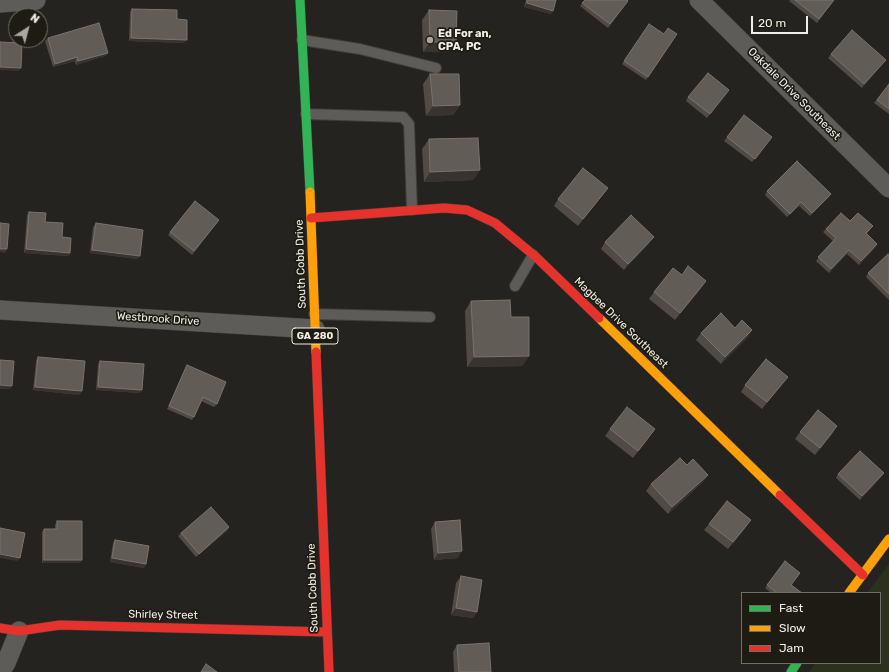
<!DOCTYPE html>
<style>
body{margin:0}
#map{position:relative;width:889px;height:672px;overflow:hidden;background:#25231f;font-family:Rubik,sans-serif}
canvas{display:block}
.legend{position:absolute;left:741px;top:592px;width:140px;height:72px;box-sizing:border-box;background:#1e1b12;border:1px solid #726f68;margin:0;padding:5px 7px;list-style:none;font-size:12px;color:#f0eee8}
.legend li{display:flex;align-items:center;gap:8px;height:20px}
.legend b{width:20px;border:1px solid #726f68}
.north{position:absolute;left:8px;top:8px;width:40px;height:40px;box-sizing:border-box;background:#1e1b12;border:1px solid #726f68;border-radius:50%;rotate:36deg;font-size:11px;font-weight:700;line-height:16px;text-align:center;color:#f0eee8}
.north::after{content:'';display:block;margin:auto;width:14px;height:18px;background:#a9a7a2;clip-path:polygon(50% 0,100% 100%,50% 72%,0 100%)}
.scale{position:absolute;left:751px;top:16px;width:57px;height:18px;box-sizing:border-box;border:2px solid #f0eee8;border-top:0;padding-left:5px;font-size:12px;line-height:14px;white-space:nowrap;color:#f0eee8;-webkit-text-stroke:3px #1e1b12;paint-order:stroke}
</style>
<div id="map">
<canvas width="889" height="672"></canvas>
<ul class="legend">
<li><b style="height:5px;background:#30b455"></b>Fast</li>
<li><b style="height:5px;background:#ff9f0a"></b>Slow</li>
<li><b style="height:5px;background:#e5322d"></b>Jam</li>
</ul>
<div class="north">N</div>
<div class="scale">20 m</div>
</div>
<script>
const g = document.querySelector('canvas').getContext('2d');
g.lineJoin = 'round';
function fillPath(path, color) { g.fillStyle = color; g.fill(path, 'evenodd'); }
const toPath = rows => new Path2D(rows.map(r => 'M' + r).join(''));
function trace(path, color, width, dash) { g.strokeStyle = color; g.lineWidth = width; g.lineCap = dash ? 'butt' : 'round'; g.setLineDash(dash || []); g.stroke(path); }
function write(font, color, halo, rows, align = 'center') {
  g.font = font + ' Rubik,sans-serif'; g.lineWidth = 3.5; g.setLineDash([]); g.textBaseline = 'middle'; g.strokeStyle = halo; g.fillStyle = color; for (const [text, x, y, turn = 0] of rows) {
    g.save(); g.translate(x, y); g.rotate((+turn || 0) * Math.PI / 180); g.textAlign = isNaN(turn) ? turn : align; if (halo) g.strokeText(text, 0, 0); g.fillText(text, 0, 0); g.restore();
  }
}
const green = toPath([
 [889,564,889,672,809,672,815,663,880,663,880,593,867,593]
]);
const lane = toPath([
 [302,40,360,49,436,68],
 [306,114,403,117,409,124,412,210],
 [515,286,533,255],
 [314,314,430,317]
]);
const street = toPath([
 [699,0,889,188],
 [0,3,36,0],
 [0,310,315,329],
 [0,672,6,663,19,631]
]);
const fast = toPath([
 [300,0,310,192],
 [791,672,797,663]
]);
const slow = toPath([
 [310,192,316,352],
 [599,318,780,495],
 [849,593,889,539]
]);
const jam = toPath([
 [311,218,444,208,467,210,495,223,536,257,599,318],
 [316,352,329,672],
 [780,495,863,575],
 [0,628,19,631,60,625,327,632]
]);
const wall = toPath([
 [526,0,556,0,551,14,524,7],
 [585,0,628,1,608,28,580,6],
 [790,0,834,0,817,23,789,1],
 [132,9,177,19,184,43,129,41,130,12],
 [429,10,456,42,449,52,423,52,422,20],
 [649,24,664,34,677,34,646,80,622,64],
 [48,38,108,53,105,56,76,65,75,61,53,67,45,41],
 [831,54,883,63,862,88,828,58],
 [430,74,460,105,453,115,426,116,423,84],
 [889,84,889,114,874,103],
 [726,93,707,118,686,101,688,97],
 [744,115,772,137,752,162,724,141],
 [429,139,480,170,473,180,424,182,422,149],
 [608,188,578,226,554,206,558,199],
 [767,191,831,194,828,198,810,216,799,206,787,217,765,195],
 [29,212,62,237,70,253,68,256,24,253,27,215],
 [219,220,192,255,168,235,170,232],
 [850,221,870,230,866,234,877,244,875,248,859,265,847,254,829,273,816,261,833,241,823,232,826,229],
 [96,223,138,259,90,253,93,227],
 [605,242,649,243,624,270,601,249],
 [889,256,889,300,866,277,868,273],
 [701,288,675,320,649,299,654,292],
 [471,301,511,317,529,356,522,366,467,367,465,311],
 [735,328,752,330,748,337,721,364,696,340,701,333],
 [38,357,82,391,79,395,33,390,36,361],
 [100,361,140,393,96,390,98,364],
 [187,365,217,404,214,407,201,401,194,417,192,420,167,409,185,368],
 [783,383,762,409,741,392,745,385],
 [610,429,655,429,633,458,605,436],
 [800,432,833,433,815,455,795,439],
 [687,465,708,475,703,482,668,514,646,491,651,484],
 [838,474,881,477,860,500,836,478],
 [57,521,82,560,80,563,42,563,42,532,44,529,55,529,55,525],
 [435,522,458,558,434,560,431,529],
 [709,524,746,527,728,549,704,530],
 [229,527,227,531,196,557,178,536,181,533],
 [115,540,146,564,144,568,110,562,113,543],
 [785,561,792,585,802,593,771,593,765,588],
 [461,576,477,612,473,618,451,615,456,583],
 [457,645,491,672,454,672,453,652]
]);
const shadedWall = toPath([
 [527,3,553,11,551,14,524,7],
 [131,38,187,40,184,43,129,41],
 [430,42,456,42,449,52,423,52],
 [108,53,105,56,76,65,78,61],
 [77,57,75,61,53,67,55,64],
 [886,60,883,63,862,88,864,84],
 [0,67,21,68,19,71,0,70],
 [460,105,453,115,426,116,433,106],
 [480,170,473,180,424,182,430,172],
 [608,188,603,195,578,226,583,219],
 [831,194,828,198,810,216,812,213],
 [801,202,799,206,787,217,790,214],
 [654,237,649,243,624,270,628,264],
 [877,244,875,248,859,265,861,261],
 [0,249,7,249,5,253,0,252],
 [26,249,70,253,68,256,24,253],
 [92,250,140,256,138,259,90,253],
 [849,250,847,254,829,273,831,269],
 [706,281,701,288,675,320,680,313],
 [752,330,748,337,721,364,725,357],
 [529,356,522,366,467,367,474,357],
 [788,377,783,383,762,409,767,402],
 [0,385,12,386,10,389,0,389],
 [35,387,82,391,79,395,33,390],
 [98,387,142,390,140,393,96,390],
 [837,426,833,433,815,455,820,448],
 [884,473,881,477,860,500,862,496],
 [708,475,703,482,668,514,672,507],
 [229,527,227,531,196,557,199,554],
 [462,551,458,558,434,560,438,553],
 [0,554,20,558,17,561,0,558],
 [112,558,146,564,144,568,110,562],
 [44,560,82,560,80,563,42,563],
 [456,608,477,612,473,618,451,615]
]);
const building = toPath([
 [527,0,556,0,553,11,527,3,527,0],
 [585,0,627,0,628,1,610,24,582,3,585,0],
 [795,0,834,0,819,19,795,0],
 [132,9,177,10,177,19,187,20,187,40,131,38,132,9],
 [429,10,457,11,456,42,430,42,429,10],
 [99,23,108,53,78,61,77,57,55,64,48,38,99,23],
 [649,24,664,34,668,28,677,34,648,77,624,61,649,24],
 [852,30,886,60,864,84,831,54,852,30],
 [0,42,22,43,21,68,0,67,0,42],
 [708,73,729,90,710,114,688,97,708,73],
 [430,74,459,74,460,105,433,106,430,74],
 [889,84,889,109,877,100,889,84],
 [744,115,772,137,755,159,727,137,744,115],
 [478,138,480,170,430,172,429,139,478,138],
 [797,161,831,194,812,213,801,202,790,214,767,191,797,161],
 [583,168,608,188,583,219,558,199,583,168],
 [195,201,219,220,194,251,170,232,195,201],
 [29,212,46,213,45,222,63,223,62,237,71,238,70,253,26,249,29,212],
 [841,213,850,221,858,213,873,226,866,233,877,244,861,261,849,250,831,269,818,257,836,238,826,229,841,213],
 [631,215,654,237,628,264,605,242,631,215],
 [0,223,9,224,7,249,0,249,0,223],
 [96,223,143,230,140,256,92,250,96,223],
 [888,254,889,256,889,294,868,273,888,254],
 [688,266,706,281,680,313,654,292,673,268,682,275,688,266],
 [510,300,511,317,529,317,529,356,474,357,471,301,510,300],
 [721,313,735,328,742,320,752,330,725,357,701,333,721,313],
 [38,357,85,361,82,391,35,387,38,357],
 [766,359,788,377,767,402,745,385,766,359],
 [0,360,14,361,12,386,0,385,0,360],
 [100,361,144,364,142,390,98,387,100,361],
 [187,365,226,382,217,404,203,397,194,417,169,406,187,365],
 [627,407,655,429,638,451,610,429,627,407],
 [818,410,837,426,820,448,800,432,818,410],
 [860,451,884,473,862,496,838,474,860,451],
 [680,458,687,465,693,459,708,475,672,507,651,484,680,458],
 [727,501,751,520,733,542,709,524,727,501],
 [211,507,229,527,199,554,181,533,211,507],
 [460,520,462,551,438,553,435,522,460,520],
 [57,521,82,521,82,560,44,560,44,529,57,529,57,521],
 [0,528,25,533,20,558,0,554,0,528],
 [115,540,149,546,146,564,112,558,115,540],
 [785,561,800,573,791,585,802,593,777,593,767,585,785,561],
 [461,576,482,580,477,612,456,608,461,576],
 [489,643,491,672,459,672,457,645,489,643],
 [206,664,217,672,201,672,206,664]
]);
const markers = [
 [430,40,4,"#a9a7a2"]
];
const shields = [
 [315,336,46]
];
const shieldNames = [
 ["GA 280",315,336]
];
const poiNames = [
 ["Ed For an,",438,34],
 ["CPA, PC",438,47]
];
const streetNames = [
 ["Oakdale Drive Southeast",794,94,45],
 ["South Cobb Drive",301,264,-92],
 ["Westbrook Drive",158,319,4],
 ["Magbee Drive Southeast",621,323,44],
 ["South Cobb Drive",313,588,-92],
 ["Shirley Street",163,615,1]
];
fillPath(green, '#2b311d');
trace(lane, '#3f3d39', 12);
trace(street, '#3f3d39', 20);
trace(fast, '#3f3d39', 10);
trace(slow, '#3f3d39', 10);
trace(jam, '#3f3d39', 10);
trace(lane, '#5d5c58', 10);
trace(street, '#5d5c58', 19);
trace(fast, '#30b455', 9);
trace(slow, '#ff9f0a', 9);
trace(jam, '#e5322d', 9);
fillPath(wall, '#514a45');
fillPath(shadedWall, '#38332f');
fillPath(building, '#625c57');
trace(building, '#78736e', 1);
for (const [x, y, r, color] of markers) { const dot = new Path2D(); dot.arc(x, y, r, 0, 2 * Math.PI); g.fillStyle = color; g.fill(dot); trace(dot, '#1e1b12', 1.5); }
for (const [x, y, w] of shields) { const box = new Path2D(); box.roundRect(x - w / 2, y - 8, w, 16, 3); g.fillStyle = '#1e1b12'; g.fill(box); trace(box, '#f0eee8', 1); }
write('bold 10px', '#f0eee8', null, shieldNames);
write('bold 11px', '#f0eee8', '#1e1b12', poiNames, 'left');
write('11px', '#f0eee8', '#1e1b12', streetNames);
</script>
